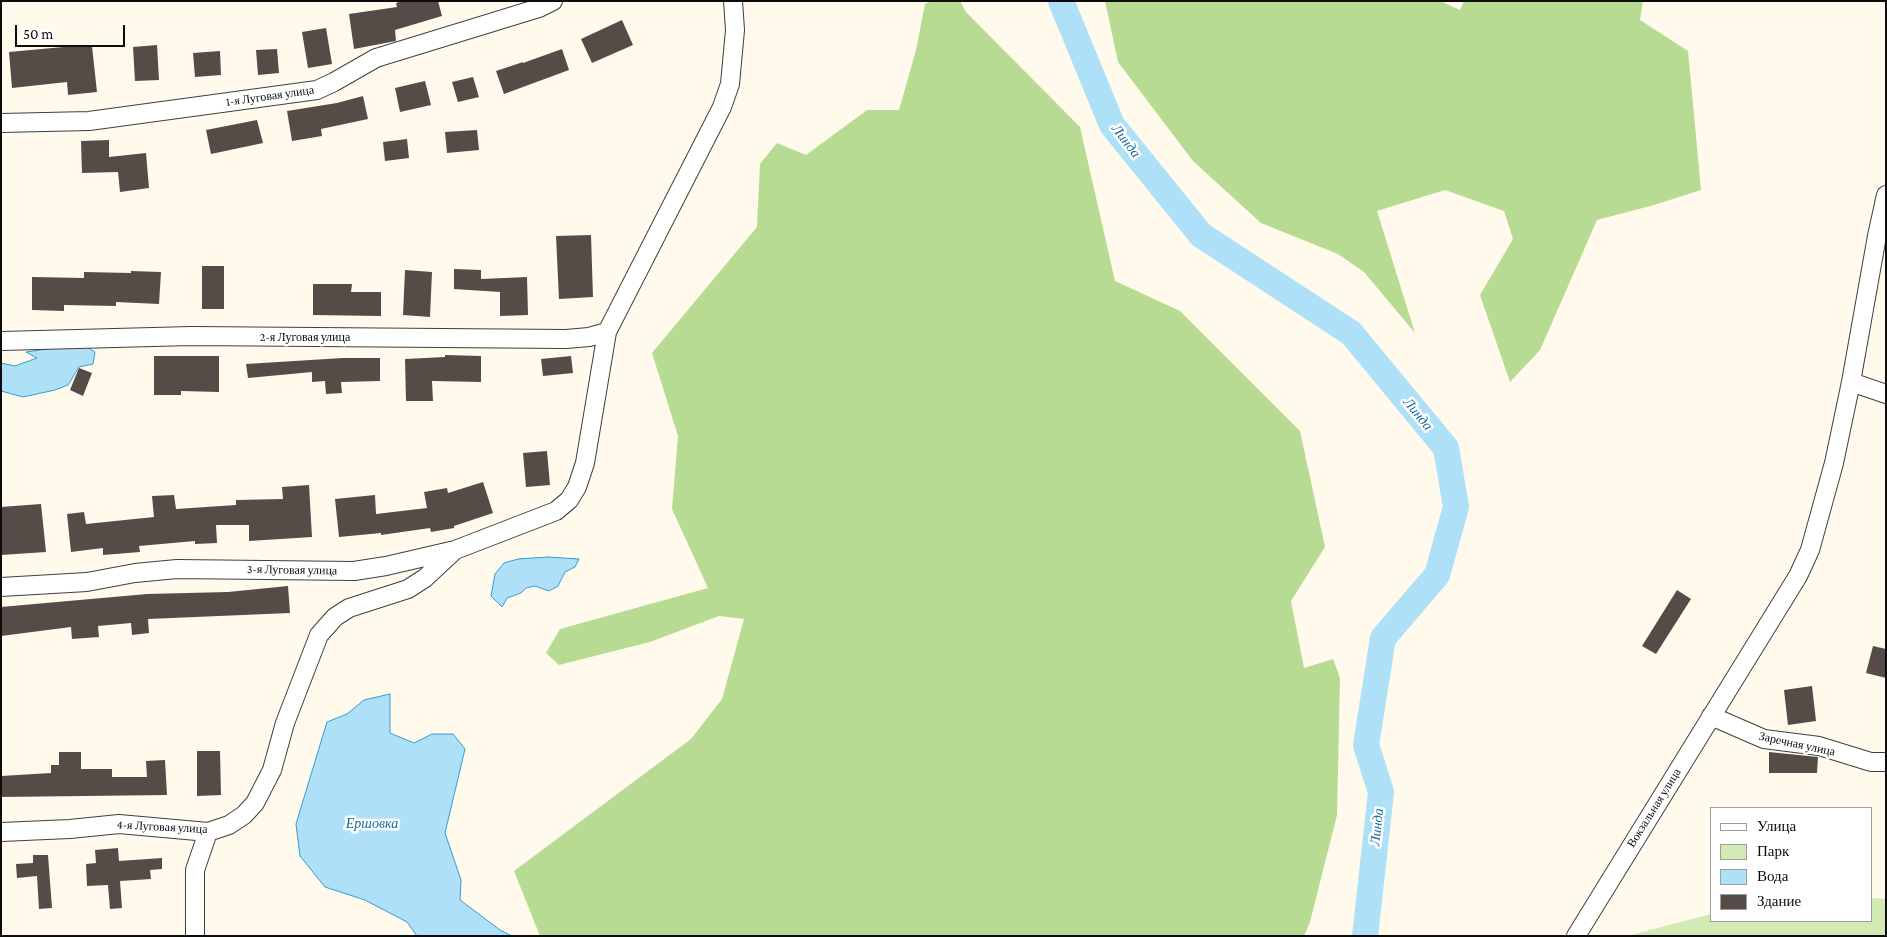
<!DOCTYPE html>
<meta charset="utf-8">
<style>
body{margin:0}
#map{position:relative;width:1887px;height:937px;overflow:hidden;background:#fffaeb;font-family:"Crimson Pro",serif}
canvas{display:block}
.frame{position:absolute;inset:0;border:2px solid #0c0c0c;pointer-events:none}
.legend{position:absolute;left:1710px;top:807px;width:162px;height:115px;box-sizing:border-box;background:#fff;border:1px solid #9e9e9e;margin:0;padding:6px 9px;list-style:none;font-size:15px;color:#0c0c0c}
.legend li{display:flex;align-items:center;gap:10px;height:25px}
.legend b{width:25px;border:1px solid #9e9e9e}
.scale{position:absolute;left:15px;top:25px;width:110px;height:22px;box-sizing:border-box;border:2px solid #0c0c0c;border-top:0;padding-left:6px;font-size:15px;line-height:18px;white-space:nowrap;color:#0c0c0c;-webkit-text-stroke:4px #fff;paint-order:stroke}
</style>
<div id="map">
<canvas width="1887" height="937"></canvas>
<div class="frame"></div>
<ul class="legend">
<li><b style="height:6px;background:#fff"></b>Улица</li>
<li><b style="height:14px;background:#d4eab4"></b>Парк</li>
<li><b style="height:14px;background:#aee1f7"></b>Вода</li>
<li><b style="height:14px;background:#554c48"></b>Здание</li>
</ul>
<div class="scale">50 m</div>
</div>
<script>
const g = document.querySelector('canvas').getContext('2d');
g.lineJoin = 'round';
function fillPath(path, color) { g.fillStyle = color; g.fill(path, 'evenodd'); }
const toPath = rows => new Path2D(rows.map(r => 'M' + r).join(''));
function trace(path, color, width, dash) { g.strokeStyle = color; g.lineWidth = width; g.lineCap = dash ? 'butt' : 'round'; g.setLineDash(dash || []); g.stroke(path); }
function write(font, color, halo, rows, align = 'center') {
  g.font = font + ' "Crimson Pro",serif'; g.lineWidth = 5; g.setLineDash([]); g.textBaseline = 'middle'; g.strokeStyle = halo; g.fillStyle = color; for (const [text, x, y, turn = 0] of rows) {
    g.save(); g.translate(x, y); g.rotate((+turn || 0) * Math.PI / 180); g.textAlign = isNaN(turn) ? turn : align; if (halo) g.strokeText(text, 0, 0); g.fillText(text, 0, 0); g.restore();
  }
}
const green = toPath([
 [1871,898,1886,899,1886,936,1627,936,1711,914,1711,921,1871,921]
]);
const forest = toPath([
 [931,1,960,1,966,12,1080,127,1115,281,1180,311,1300,431,1325,547,1291,601,1304,668,1333,659,1340,678,1337,815,1310,922,1304,936,540,936,514,871,691,739,722,699,744,619,719,616,650,642,559,665,546,653,560,629,708,588,672,509,678,436,652,353,757,227,760,164,777,143,806,155,867,110,899,110,916,50,925,4],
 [1105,1,1440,1,1460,10,1464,1,1643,1,1640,20,1688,51,1701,190,1654,205,1597,220,1540,350,1510,382,1480,295,1513,239,1504,211,1445,190,1377,211,1415,333,1364,272,1338,254,1261,223,1193,161,1118,62]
]);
const water = toPath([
 [82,344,95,352,93,364,79,367,68,385,55,390,23,397,1,391,1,363,15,366,37,358,26,352,82,344],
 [548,557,579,559,575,567,565,572,558,586,549,591,535,586,526,588,521,593,507,598,502,607,491,596,495,574,504,563,518,559,548,557],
 [390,694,390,733,414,743,432,734,453,734,465,749,445,833,461,880,460,900,500,930,512,936,417,936,407,922,365,900,325,887,300,856,296,824,327,722,347,714,364,700,390,694]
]);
const river = toPath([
 [1061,1,1112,125,1201,235,1351,333,1446,448,1456,507,1437,575,1383,638,1366,745,1381,792,1365,936]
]);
const building = toPath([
 [402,1,438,1,442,16,395,30,396,41,354,49,349,14,397,7,396,3],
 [622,20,633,45,592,63,581,39],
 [326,28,332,64,308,68,302,32],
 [157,45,159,80,135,81,133,47],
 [74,46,74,47,92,46,97,92,68,95,67,82,12,88,9,52],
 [277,49,279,73,258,75,256,50],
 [562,49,569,70,504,94,496,71,523,62,523,63],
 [220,51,221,75,195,77,193,53],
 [473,77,479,97,458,102,452,82],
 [425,81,431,105,400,112,395,88],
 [363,96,368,119,321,129,322,136,292,141,287,111,337,103],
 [257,120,263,143,211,154,206,130],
 [477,130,479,150,447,153,445,132],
 [407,139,409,158,385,161,383,142],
 [109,140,109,157,146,153,149,188,120,192,118,172,82,173,81,141],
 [591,235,593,297,559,299,556,236],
 [202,266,224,266,224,309,202,309],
 [454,269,481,270,481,279,527,277,528,315,500,316,500,292,454,289],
 [405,270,432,272,430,317,403,315],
 [131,271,161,272,159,304,116,302,116,306,64,305,64,311,32,310,32,277,84,278,84,272,131,273],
 [313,284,352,284,351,292,381,292,381,316,313,315],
 [445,355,481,356,481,382,432,381,433,401,406,401,405,359,445,357],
 [154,356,219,356,219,392,181,391,181,395,154,395],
 [571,356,573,373,543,376,541,359],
 [343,358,380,358,380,381,341,382,342,393,326,394,325,381,312,382,312,372,248,378,246,364],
 [79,368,92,373,83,396,70,390],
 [547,451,550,485,526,487,523,453],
 [483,482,493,513,454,526,454,528,431,532,430,528,381,535,381,533,339,537,335,499,375,495,376,514,427,508,424,492,447,488,448,493],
 [309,485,312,537,249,541,249,525,216,525,217,543,195,544,195,541,139,546,140,552,103,555,103,548,71,552,67,514,84,512,86,524,154,517,152,496,174,495,176,509,236,505,236,500,283,499,282,487],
 [41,504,46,552,1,555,1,507],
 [288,586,290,613,148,619,149,633,132,635,131,623,98,626,99,637,72,639,71,627,1,636,1,607,147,594,228,592],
 [1677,590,1691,599,1656,654,1642,646],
 [1873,646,1886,649,1886,678,1866,673],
 [1812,686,1816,721,1788,725,1784,690],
 [197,751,220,751,221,795,197,796],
 [59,752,81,752,81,769,112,769,112,777,147,777,146,761,165,760,167,795,1,797,1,776,51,773,51,765,59,765],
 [1769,752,1818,757,1817,773,1769,773],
 [118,848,119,861,162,858,162,869,150,870,151,879,120,881,122,908,110,909,108,885,87,886,86,864,96,863,95,850],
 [33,855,48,855,52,908,39,909,37,876,17,878,16,864,33,863]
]);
const street = toPath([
 [1,123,89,121,317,90,334,82,376,58,539,8,553,1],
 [1,341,191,336,566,339,589,337,607,332],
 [1851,382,1886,394],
 [1,587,87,582,135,573,177,569,354,571,386,566,455,550,556,511,569,500,577,487,585,463,607,332,722,107,730,84,735,30,733,1],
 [1711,716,1764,739,1819,746,1871,762,1886,762],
 [1,832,70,829,119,824,208,832,229,825,244,815,255,803,272,770,285,723,319,635,335,617,349,608,408,589,425,578,454,551],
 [195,936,195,870,208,832],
 [1576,936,1798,576,1810,550,1834,463,1851,382,1877,236,1886,195]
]);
const streetNames = [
 ["1-я Луговая улица",270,96,-8],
 ["2-я Луговая улица",305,337],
 ["3-я Луговая улица",292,570,1],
 ["Заречная улица",1797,744,12],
 ["Вокзальная улица",1654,808,-58],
 ["4-я Луговая улица",162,827,3]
];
const waterNames = [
 ["Линда",1126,141,53],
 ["Линда",1418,414,51],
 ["Ершовка",372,824],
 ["Линда",1377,827,-84]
];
fillPath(green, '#d4eab4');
fillPath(forest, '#b8db93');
fillPath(water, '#aee1f7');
trace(water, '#349cd0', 1);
trace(river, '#aee1f7', 26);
fillPath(building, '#554c48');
trace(street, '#3f3f3f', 20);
trace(street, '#fff', 18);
write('12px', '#0c0c0c', '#fff', streetNames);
write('italic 14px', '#136c9f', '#fff', waterNames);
</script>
